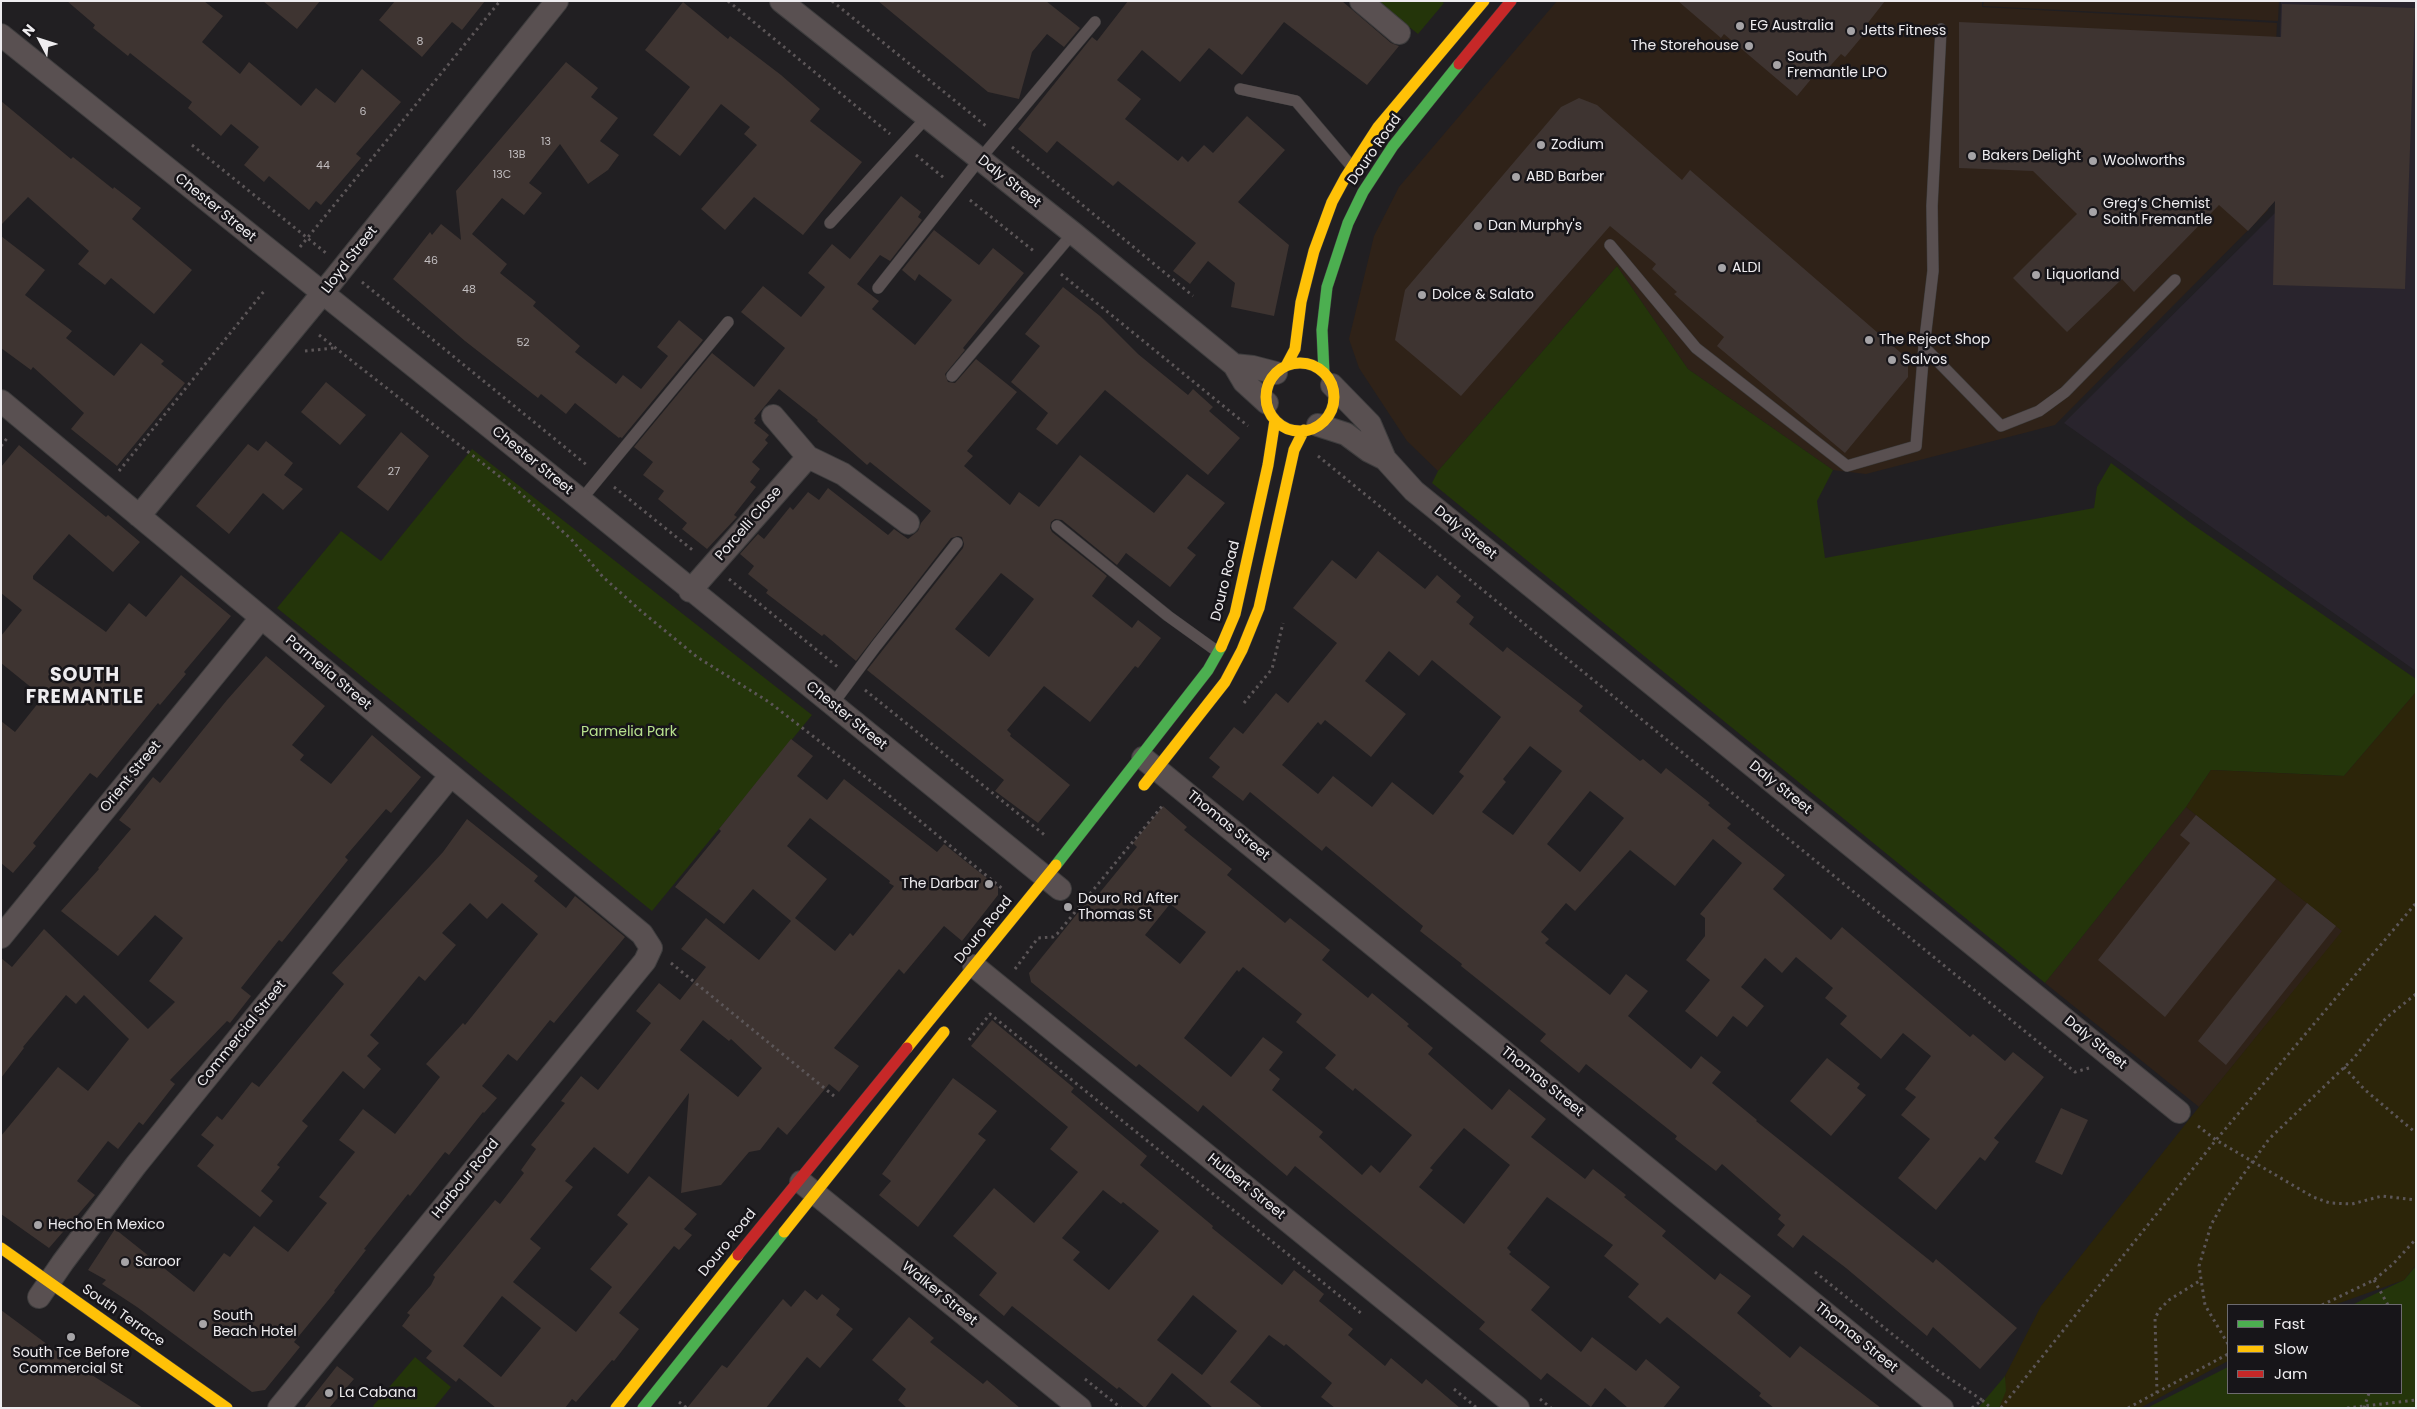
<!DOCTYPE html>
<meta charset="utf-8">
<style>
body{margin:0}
#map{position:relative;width:2417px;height:1409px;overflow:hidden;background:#211f22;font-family:Poppins,sans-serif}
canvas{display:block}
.frame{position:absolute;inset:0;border:2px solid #eeecef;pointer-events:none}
.legend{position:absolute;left:2227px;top:1304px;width:175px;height:90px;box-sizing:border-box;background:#171519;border:1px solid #6d6b6f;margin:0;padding:6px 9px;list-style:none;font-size:15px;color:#eeecef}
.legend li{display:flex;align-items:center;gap:10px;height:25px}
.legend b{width:25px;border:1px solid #6d6b6f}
.north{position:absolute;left:15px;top:15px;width:50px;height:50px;-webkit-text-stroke:4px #171519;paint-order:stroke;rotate:310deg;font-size:14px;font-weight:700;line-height:20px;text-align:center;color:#eeecef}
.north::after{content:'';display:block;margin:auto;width:18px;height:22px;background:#eeecef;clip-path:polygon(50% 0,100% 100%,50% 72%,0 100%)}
</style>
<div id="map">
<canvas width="2417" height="1409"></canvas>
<div class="frame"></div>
<ul class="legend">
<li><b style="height:6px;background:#4caf50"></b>Fast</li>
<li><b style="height:6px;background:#ffc107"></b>Slow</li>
<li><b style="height:6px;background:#c62828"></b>Jam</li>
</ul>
<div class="north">N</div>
</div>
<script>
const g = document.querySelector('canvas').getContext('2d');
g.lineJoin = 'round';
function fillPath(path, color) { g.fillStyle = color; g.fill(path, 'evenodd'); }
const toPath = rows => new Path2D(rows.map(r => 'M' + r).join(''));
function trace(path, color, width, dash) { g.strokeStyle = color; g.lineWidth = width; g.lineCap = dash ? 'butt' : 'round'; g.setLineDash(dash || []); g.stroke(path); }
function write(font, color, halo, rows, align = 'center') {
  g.font = font + ' Poppins,sans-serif'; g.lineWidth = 5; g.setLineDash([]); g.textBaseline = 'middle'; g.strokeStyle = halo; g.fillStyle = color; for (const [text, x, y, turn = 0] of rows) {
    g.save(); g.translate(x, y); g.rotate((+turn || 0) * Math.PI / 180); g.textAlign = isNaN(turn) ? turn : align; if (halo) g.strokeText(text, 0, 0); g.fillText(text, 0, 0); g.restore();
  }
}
const commercial = toPath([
 [1557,1,1982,1,1982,7,2277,23,2268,210,2055,425,1866,474,1833,470,1688,369,1617,266,1438,471,1407,441,1359,368,1349,339,1374,236,1399,187],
 [1984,1,2279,1,2278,21,1983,6],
 [2186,807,2343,931,2199,1107,2045,983]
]);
const built = toPath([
 [2281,1,2416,1,2416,671,2064,423,2275,213]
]);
const green = toPath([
 [1377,1,1441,1,1444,3,1418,34],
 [1617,266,1688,369,1833,470,1817,501,1825,558,2094,508,2097,487,2111,463,2189,522,2416,679,2416,692,2344,776,2211,770,2186,807,2045,983,1432,483,1438,471],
 [472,449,812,715,652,911,277,608,341,531,381,561],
 [2416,1266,2416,1408,2147,1408,2228,1367,2228,1393,2401,1393,2401,1305,2352,1305,2404,1280],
 [415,1357,451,1387,434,1408,375,1408,373,1406],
 [2005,1376,2021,1408,1978,1408]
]);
const sand = toPath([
 [2416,692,2416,1265,2404,1280,2334,1305,2228,1305,2228,1361,2140,1408,1999,1408,2006,1391,2005,1376,2041,1306,2199,1107,2342,931,2186,807,2211,770,2344,776]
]);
const building = toPath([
 [67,1,204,1,223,16,202,42,240,74,249,62,301,106,316,88,335,103,362,69,401,102,356,154,361,158,321,205,316,201,309,210,269,176,264,182,244,165,259,147,231,124,221,136,188,108,192,102,130,53,128,56,93,28,95,25],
 [263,1,320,1,297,29],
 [395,1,485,1,462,30,452,22,422,57,379,20],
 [878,1,1046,1,1080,28,1064,47,1047,34,1032,52,1019,99,988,92],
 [1128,1,1342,1,1391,43,1399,46,1367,85,1284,22,1242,75,1209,48,1180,82,1142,50,1117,80,1141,99,1125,119,1178,161,1182,156,1188,162,1204,145,1213,153,1247,116,1285,150,1238,202,1289,245,1274,316,1231,307,1235,283,1208,261,1190,284,1173,271,1196,243,1118,181,1113,186,1057,141,1047,153,1018,129,1092,37,1097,41],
 [1678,1,1885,1,1867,24,1870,27,1845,57,1841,54,1821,76,1817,72,1797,96,1724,34,1721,38],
 [683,2,728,39,730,36,781,75,820,109,810,121,862,162,803,235,754,197,725,230,701,209,757,145,744,134,750,127,721,104,680,156,653,135,690,87,645,50],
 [2282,4,2415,8,2405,289,2273,285,2275,201,2248,231,2219,205,2134,292,2122,279,2067,332,2013,278,2077,214,2033,171,1959,168,1959,22,2281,37],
 [566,62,598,88,591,97,618,118,600,141,619,155,608,170,588,184,560,144,529,183,542,193,524,215,502,198,472,234,507,264,500,273,536,302,533,306,580,346,575,352,616,384,623,375,641,389,668,356,657,347,679,320,703,340,622,438,620,437,619,438,575,403,566,414,541,394,538,398,465,341,393,279,430,232,432,235,441,224,461,240,456,191],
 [1579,98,1597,105,1682,180,1690,170,1908,359,1908,377,1845,453,1717,346,1724,337,1674,294,1677,292,1652,269,1656,264,1610,226,1461,396,1395,340,1405,290,1561,107],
 [1,101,71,159,73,157,113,189,114,187,141,208,132,219,192,270,154,314,111,278,105,285,78,264,89,251,28,197,1,225],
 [901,196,921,212,918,217,922,220,890,261,880,255,857,284,879,301,872,309,915,345,952,300,919,274,915,281,902,270,934,230,979,265,993,248,1024,273,963,348,965,350,945,374,948,382,955,383,976,359,1017,392,967,451,973,456,964,466,1010,505,1019,492,1039,507,1080,455,1154,513,1187,474,1225,503,1187,548,1196,555,1170,587,1126,553,1117,565,1062,520,1055,519,1051,522,1050,528,1052,532,1107,576,1092,596,1132,628,1138,620,1161,638,1138,668,1135,666,1090,722,1044,686,1007,730,1011,734,1010,736,1070,785,1038,823,995,791,1004,780,867,670,963,548,964,544,962,537,958,536,951,538,856,661,824,634,822,636,766,593,768,590,748,574,754,566,740,554,758,534,764,539,790,507,793,510,808,492,819,500,828,488,888,535,894,529,908,539,918,531,921,523,931,511,870,462,867,465,817,421,818,420,779,389,754,419,756,420,754,423,769,435,765,440,768,443,752,462,760,469,750,482,756,487,734,515,737,517,707,549,682,529,687,523,658,499,664,491,643,475,653,462,634,447,712,353,754,387,785,348,741,312,763,286,801,317,825,287,808,273,832,244,850,259],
 [1001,573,1034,599,989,657,955,629],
 [1,236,45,270,25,295,72,331,66,338,114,376,141,343,164,361,161,364,185,383,117,466,71,429,84,413,33,367,31,370,1,348],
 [1063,287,1100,316,1138,354,1188,395,1193,389,1213,407,1209,411,1240,438,1208,475,1105,390,1057,445,1036,429,1048,413,1011,382,1040,346,1025,334],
 [326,382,366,415,340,445,301,412],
 [401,432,429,456,388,511,357,487],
 [266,441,293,463,284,475,303,489,283,510,263,493,229,534,196,506,248,444,258,451],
 [19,445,106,517,108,515,140,542,113,572,69,534,33,576,33,579,106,632,129,603,146,617,181,575,231,616,184,672,186,674,160,705,158,703,97,778,90,773,33,843,36,846,13,873,1,863,1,721,15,732,43,697,1,663,1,636,22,610,1,593,1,467],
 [1378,551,1425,589,1437,575,1461,596,1456,602,1474,617,1469,624,1503,652,1507,647,1583,706,1579,711,1640,761,1643,759,1661,774,1666,768,1710,803,1708,805,1731,824,1727,828,1785,875,1773,889,1831,940,1842,927,1970,1037,1973,1034,2005,1061,2013,1052,2044,1077,1994,1138,1999,1142,1985,1161,1980,1157,1936,1210,1898,1178,1930,1139,1901,1115,1916,1097,1905,1089,1931,1056,1903,1033,1881,1059,1840,1024,1847,1016,1825,998,1833,988,1796,957,1782,973,1765,958,1741,987,1764,1006,1747,1027,1733,1016,1717,1037,1685,1011,1710,980,1686,960,1705,936,1705,918,1700,914,1742,863,1713,839,1675,886,1630,850,1575,911,1566,903,1541,932,1549,939,1545,943,1610,995,1626,974,1648,991,1628,1016,1691,1069,1701,1056,1721,1072,1712,1083,1757,1120,1756,1121,1933,1263,1936,1259,2017,1328,1980,1369,1933,1327,1927,1336,1846,1268,1803,1235,1793,1248,1777,1235,1785,1225,1778,1219,1781,1215,1722,1164,1716,1171,1675,1139,1677,1136,1586,1064,1579,1073,1540,1041,1546,1034,1461,966,1462,964,1420,931,1423,926,1326,846,1322,851,1250,792,1243,801,1212,777,1220,767,1209,758,1234,727,1243,734,1276,693,1288,703,1337,643,1293,608,1332,560,1356,579],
 [1389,651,1419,676,1432,660,1501,717,1459,772,1464,776,1433,815,1392,782,1372,807,1333,776,1318,794,1282,765,1318,722,1321,725,1325,720,1371,757,1406,714,1365,681],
 [1530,746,1562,771,1513,835,1482,812,1506,782,1503,779],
 [1590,791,1624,818,1580,872,1547,844],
 [266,656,325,706,292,745,304,755,300,760,331,784,372,735,421,777,391,813,386,809,345,857,348,860,282,942,279,940,241,988,251,996,230,1023,227,1021,170,1080,175,1084,143,1125,139,1122,118,1149,108,1141,77,1181,95,1195,49,1248,1,1214,1,1136,58,1067,88,1091,129,1039,84,995,76,1004,66,995,23,1047,24,1048,1,1078,1,958,12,967,44,929,148,1029,175,1002,149,981,183,938,155,915,118,956,61,911,99,869,98,868,131,829,119,820,153,777,160,783,227,700],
 [791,739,813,756,797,776,827,800,844,779,937,852,944,844,998,887,998,895,962,941,944,926,904,974,899,969,834,1048,859,1066,839,1092,829,1084,787,1135,778,1127,760,1150,749,1152,721,1185,681,1193,689,1093,628,1174,594,1147,565,1181,573,1187,530,1239,541,1248,513,1282,576,1332,612,1287,590,1269,628,1224,617,1215,649,1176,697,1214,684,1229,692,1235,679,1250,674,1246,619,1313,639,1329,614,1361,612,1360,576,1402,572,1399,565,1408,496,1408,459,1378,456,1382,426,1358,432,1351,402,1326,410,1315,407,1313,431,1285,435,1277,433,1275,495,1200,500,1204,524,1173,521,1170,536,1149,531,1145,565,1103,561,1101,581,1076,598,1090,651,1023,636,1011,659,983,680,1000,706,967,681,949,706,918,759,960,791,921,753,889,724,924,675,887,721,831,719,829],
 [810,818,890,881,889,883,894,886,853,936,850,933,835,951,795,918,827,879,787,846],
 [703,1020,729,1041,731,1039,762,1068,738,1097,680,1050],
 [502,1296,541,1328,501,1377,463,1346],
 [1163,806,1187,827,1184,830,1232,869,1227,875,1285,923,1290,918,1330,950,1322,960,1368,998,1372,993,1409,1024,1407,1026,1433,1048,1428,1054,1492,1110,1509,1089,1546,1119,1531,1137,1585,1179,1593,1169,1626,1195,1624,1197,1666,1231,1662,1236,1715,1280,1720,1273,1751,1296,1737,1313,1790,1358,1800,1346,1881,1408,1774,1408,1759,1396,1761,1393,1667,1317,1660,1324,1628,1297,1639,1284,1604,1256,1613,1245,1547,1197,1507,1248,1511,1252,1509,1254,1550,1287,1531,1310,1581,1352,1592,1337,1636,1371,1646,1359,1680,1387,1663,1408,1628,1408,1605,1388,1591,1407,1547,1373,1541,1380,1479,1329,1485,1322,1295,1166,1287,1176,1203,1105,1198,1112,1139,1064,1136,1067,1031,982,1029,973,1094,893,1097,896,1137,847,1133,843],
 [1170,904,1206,932,1180,964,1145,935],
 [1243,967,1302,1014,1296,1022,1336,1055,1325,1068,1353,1091,1355,1088,1412,1135,1380,1173,1371,1165,1362,1175,1319,1137,1323,1132,1272,1090,1280,1079,1269,1070,1283,1052,1263,1037,1231,1077,1184,1038,1237,970,1239,972],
 [1464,1128,1510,1165,1464,1224,1419,1187,1433,1170,1430,1168],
 [2196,815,2276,879,2165,1017,2098,960,2190,843,2180,835],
 [467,819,538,876,534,881,566,908,575,896,625,937,554,1023,550,1020,517,1061,508,1054,482,1086,497,1098,484,1113,483,1112,449,1155,445,1152,410,1196,408,1194,364,1249,366,1250,334,1291,335,1292,294,1342,300,1347,265,1390,252,1392,137,1307,102,1284,106,1280,88,1270,115,1229,194,1292,224,1253,230,1257,254,1226,288,1252,327,1203,319,1197,355,1152,339,1140,363,1109,395,1134,440,1077,426,1064,463,1023,465,1025,538,934,502,903,487,919,470,903,442,933,456,945,425,981,419,976,370,1035,379,1043,367,1056,381,1069,364,1089,343,1071,302,1121,308,1126,277,1165,280,1167,261,1191,273,1201,260,1217,197,1166,214,1145,201,1135,217,1116,222,1120,252,1082,259,1087,344,984,332,973,443,852],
 [2307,903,2336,926,2226,1065,2198,1041],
 [992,1020,1074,1088,1071,1092,1147,1156,1140,1165,1213,1226,1212,1228,1282,1285,1294,1270,1324,1294,1319,1301,1353,1329,1348,1335,1385,1366,1391,1358,1422,1384,1426,1379,1460,1408,1335,1408,1321,1397,1332,1383,1286,1344,1284,1346,1269,1335,1230,1382,1263,1408,1213,1408,1172,1373,1145,1408,1119,1387,1117,1389,1012,1306,1004,1316,979,1295,997,1273,953,1236,994,1188,1034,1223,1078,1172,1050,1149,1068,1127,971,1046],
 [1103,1190,1121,1204,1123,1202,1159,1231,1109,1290,1073,1260,1080,1252,1062,1238],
 [1193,1295,1237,1331,1202,1375,1157,1340],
 [1827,1058,1860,1084,1857,1088,1866,1095,1831,1136,1790,1101],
 [953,1078,997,1111,978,1134,986,1140,918,1227,879,1195,891,1181,882,1174],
 [2061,1108,2088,1120,2062,1175,2035,1162],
 [805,1290,817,1300,822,1294,840,1309,836,1315,853,1329,820,1368,807,1357,766,1408,687,1408,722,1365,727,1368,783,1299,791,1307],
 [1,1310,67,1359,143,1408,1,1408],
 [909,1317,934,1338,930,1342,983,1384,987,1380,1020,1408,907,1408,898,1400,906,1389,872,1360],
 [337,1366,354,1379,329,1408,304,1408]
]);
const path = toPath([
 [728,1,890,134],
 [832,1,986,126],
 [192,145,326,253],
 [1012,147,1193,296],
 [916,155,944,178],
 [970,200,1035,252],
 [300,247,500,1],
 [1061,274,1248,426],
 [362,282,588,466],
 [319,335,518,491,571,539,603,577,641,611,697,657,769,702,886,793,1004,890],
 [305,351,334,348],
 [1,446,8,437],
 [1318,456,2075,1072,2089,1068],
 [119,471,265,290],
 [614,487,695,552],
 [729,579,839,668],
 [865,690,1047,837],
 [1244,703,1272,669,1283,623],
 [671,963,834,1096],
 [1015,969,1038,938,1053,937,1057,934,1163,805],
 [969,1040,990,1014,1362,1314],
 [2344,1067,2364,1089,2416,1133],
 [2198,1126,2216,1140,2313,1197,2330,1203,2352,1204,2382,1196,2416,1200],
 [1815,1272,1937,1370,1982,1400],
 [2374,1280,2388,1305],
 [2322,1305,2374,1280,2393,1264,2416,1239],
 [2228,1344,2205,1305,2199,1266,2211,1225,2225,1200,2269,1139,2353,1059,2386,1018,2416,994],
 [1085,1379,1121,1408],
 [1454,1389,1477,1408],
 [2157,1393,2155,1318,2160,1309,2169,1300,2201,1280],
 [1540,1399,1551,1408],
 [679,1402,687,1408],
 [1972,1408,1982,1400,1991,1408],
 [2001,1408,2216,1140,2416,903],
 [2128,1408,2228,1354],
 [2347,1408,2416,1400],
 [2364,1408,2369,1393]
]);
const lane = toPath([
 [1941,29,1932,206,1933,271,1924,347,2001,426,2039,411,2065,392,2175,280],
 [1240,89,1296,101,1352,167],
 [830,223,927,117],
 [1610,245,1696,348,1847,466,1916,446,1924,347],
 [878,288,980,159,1095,22],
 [952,376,1073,233],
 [581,500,728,322],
 [1057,526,1168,616,1218,652],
 [832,705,876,646,957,543]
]);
const street = toPath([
 [781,1,1073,233,1234,365,1244,382,1267,403],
 [1361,1,1399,33],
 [1,35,581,500,1060,889],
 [1234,365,1253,367,1276,373],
 [1332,385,1370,424,1385,459,1414,491,2179,1112],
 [1,401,642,934,651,948,645,961,279,1408],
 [773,416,808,457,843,474,908,523],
 [1318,425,1346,434,1369,451,1385,459],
 [139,516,322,294,557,1],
 [690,591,808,457],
 [1143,758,1942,1408],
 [1,937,261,618],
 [974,966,1518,1408],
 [801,1182,1080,1408],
 [39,1297,63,1262,136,1165,451,775]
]);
const fast = toPath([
 [1324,373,1322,330,1327,287,1348,223,1363,192,1393,146,1459,64],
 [1056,865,1208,670,1221,647],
 [643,1408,784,1232]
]);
const slow = toPath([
 '1266 397a34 34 0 1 1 68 0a34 34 0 1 1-68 0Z',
 [1286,366,1295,349,1301,302,1314,251,1332,202,1345,178,1378,127,1484,1],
 [1221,647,1235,614,1268,465,1275,420],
 [1144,785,1225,682,1242,650,1259,608,1294,450,1304,430],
 [907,1048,1056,865],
 [784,1232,944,1032],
 [1,1248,227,1408],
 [616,1408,738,1255]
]);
const jam = toPath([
 [1459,64,1511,1],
 [738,1255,907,1048]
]);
const markers = [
 [1740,26,5,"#a6a4a7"],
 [1851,31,5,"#a6a4a7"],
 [1749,46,5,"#a6a4a7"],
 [1777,65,5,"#a6a4a7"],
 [1541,145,5,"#a6a4a7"],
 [1972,156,5,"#a6a4a7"],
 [2093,161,5,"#a6a4a7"],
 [1516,177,5,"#a6a4a7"],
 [2093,212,5,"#a6a4a7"],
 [1478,226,5,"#a6a4a7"],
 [1722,268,5,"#a6a4a7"],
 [2036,275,5,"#a6a4a7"],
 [1422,295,5,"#a6a4a7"],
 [1869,340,5,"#a6a4a7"],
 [1892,360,5,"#a6a4a7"],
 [989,884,5,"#a6a4a7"],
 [1068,907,5,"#a6a4a7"],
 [38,1225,5,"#a6a4a7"],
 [125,1262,5,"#a6a4a7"],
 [203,1324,5,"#a6a4a7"],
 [71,1337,5,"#a6a4a7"],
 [329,1393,5,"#a6a4a7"]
];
const numberNames = [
 ["8",420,42],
 ["6",363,112],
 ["13",546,142],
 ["13B",517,155],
 ["44",323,166],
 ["13C",502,175],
 ["46",431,261],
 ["48",469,290],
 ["52",523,343],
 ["27",394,472]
];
const poiNames = [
 ["EG Australia",1750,26],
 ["Jetts Fitness",1861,31],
 ["The Storehouse",1739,46,"right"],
 ["South",1787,57],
 ["Fremantle LPO",1787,73],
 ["Zodium",1551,145],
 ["Bakers Delight",1982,156],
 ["Woolworths",2103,161],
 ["ABD Barber",1526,177],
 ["Greg’s Chemist",2103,204],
 ["Soith Fremantle",2103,220],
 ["Dan Murphy's",1488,226],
 ["ALDI",1732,268],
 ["Liquorland",2046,275],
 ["Dolce & Salato",1432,295],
 ["The Reject Shop",1879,340],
 ["Salvos",1902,360],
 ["The Darbar",979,884,"right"],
 ["Douro Rd After",1078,899],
 ["Thomas St",1078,915],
 ["Hecho En Mexico",48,1225],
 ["Saroor",135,1262],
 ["South",213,1316],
 ["Beach Hotel",213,1332],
 ["South Tce Before",71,1353,"center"],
 ["Commercial St",71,1369,"center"],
 ["La Cabana",339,1393]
];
const streetNames = [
 ["Douro Road",1375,150,-55],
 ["Daly Street",1009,182,38],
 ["Chester Street",215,208,39],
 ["Lloyd Street",350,260,-52],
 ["Chester Street",532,461,39],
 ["Porcelli Close",749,524,-49],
 ["Daly Street",1465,533,39],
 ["Douro Road",1226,581,-76],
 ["Parmelia Street",328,673,40],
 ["Chester Street",846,716,39],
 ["Orient Street",131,777,-51],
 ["Daly Street",1780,788,39],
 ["Thomas Street",1228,826,39],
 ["Douro Road",984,930,-51],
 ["Commercial Street",242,1034,-51],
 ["Daly Street",2095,1043,39],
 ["Thomas Street",1542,1082,39],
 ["Harbour Road",466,1179,-51],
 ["Hulbert Street",1246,1187,39],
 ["Douro Road",728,1243,-51],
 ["Walker Street",939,1294,39],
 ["South Terrace",123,1316,35],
 ["Thomas Street",1856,1338,39]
];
const parkNames = [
 ["Parmelia Park",629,732]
];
const districtNames = [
 ["SOUTH",85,676],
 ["FREMANTLE",85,698]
];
fillPath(commercial, '#2f2218');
fillPath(built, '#29242d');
fillPath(green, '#24350a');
fillPath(sand, '#2c2509');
fillPath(building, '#3e3431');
trace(lane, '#3e3d3e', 12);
trace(street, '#3e3d3e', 24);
trace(fast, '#3e3d3e', 12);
trace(slow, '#3e3d3e', 12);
trace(jam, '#3e3d3e', 12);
trace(path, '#5c5658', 3, [2.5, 4]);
trace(lane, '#595051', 11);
trace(street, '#595051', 22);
trace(fast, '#4caf50', 11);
trace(slow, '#ffc107', 11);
trace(jam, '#c62828', 11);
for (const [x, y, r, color] of markers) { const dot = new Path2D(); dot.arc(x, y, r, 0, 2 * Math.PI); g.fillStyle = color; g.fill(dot); trace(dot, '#171519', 2); }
write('11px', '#c2bec0', null, numberNames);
write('14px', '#eeecef', '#171519', poiNames, 'left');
write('14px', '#eeecef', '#171519', streetNames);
write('14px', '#b8e28e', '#171519', parkNames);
g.letterSpacing = '1px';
write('bold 19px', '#eeecef', '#171519', districtNames);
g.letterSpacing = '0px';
</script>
